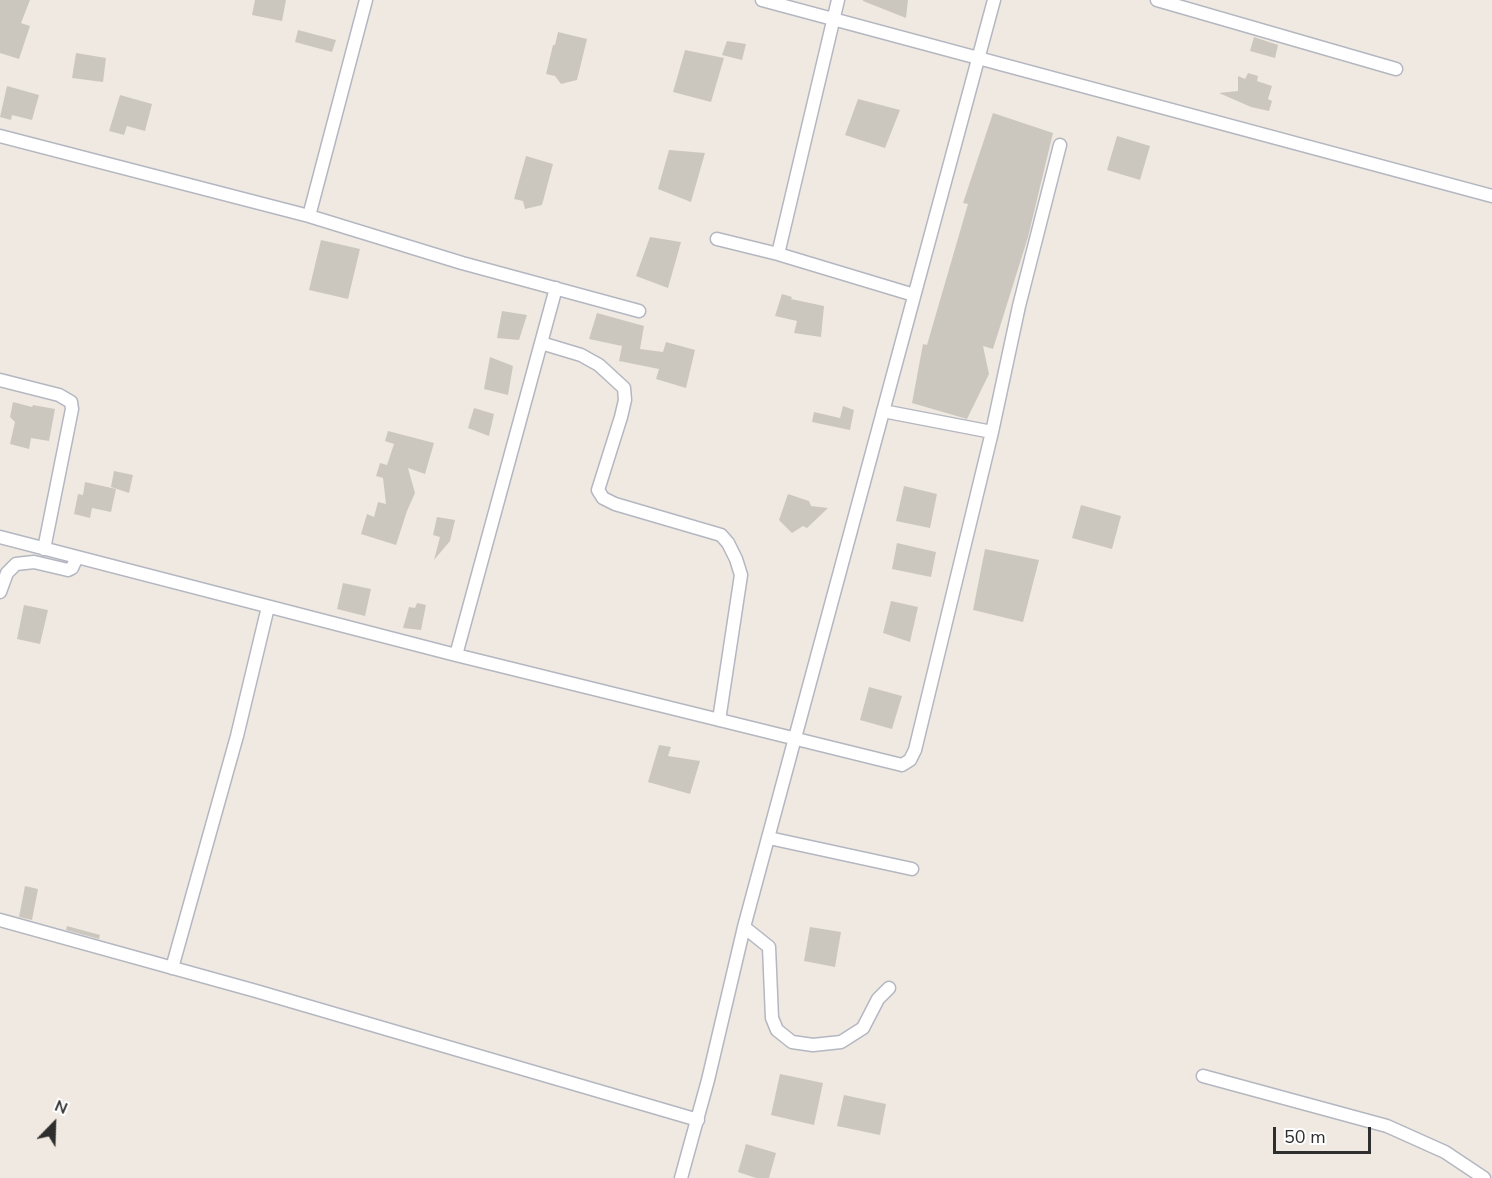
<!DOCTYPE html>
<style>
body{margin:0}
#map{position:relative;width:1492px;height:1178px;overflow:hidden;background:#efe9e1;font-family:"Nunito Sans",sans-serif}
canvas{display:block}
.north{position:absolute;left:24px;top:1094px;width:60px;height:60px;-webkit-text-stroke:4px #fff;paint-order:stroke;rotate:23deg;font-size:16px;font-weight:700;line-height:24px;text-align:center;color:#2e2e2e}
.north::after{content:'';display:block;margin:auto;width:21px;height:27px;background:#2e2e2e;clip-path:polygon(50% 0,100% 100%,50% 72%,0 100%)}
.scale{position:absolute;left:1273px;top:1127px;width:98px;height:27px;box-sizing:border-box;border:3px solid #2e2e2e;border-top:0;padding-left:8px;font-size:18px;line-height:21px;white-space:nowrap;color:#2e2e2e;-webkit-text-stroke:4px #fff;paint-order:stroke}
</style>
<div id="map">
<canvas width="1492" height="1178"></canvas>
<div class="north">N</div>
<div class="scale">50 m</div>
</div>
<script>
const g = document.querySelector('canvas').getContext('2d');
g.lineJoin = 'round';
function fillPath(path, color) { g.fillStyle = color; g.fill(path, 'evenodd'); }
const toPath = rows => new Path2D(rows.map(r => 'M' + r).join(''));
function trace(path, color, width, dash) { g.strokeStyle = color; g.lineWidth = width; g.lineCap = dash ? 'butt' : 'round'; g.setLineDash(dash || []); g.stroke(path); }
const building = toPath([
 [0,0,30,0,21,23,30,26,19,59,0,53],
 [255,0,286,0,282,21,252,15],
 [863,0,908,0,906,18,863,1],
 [298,30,336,40,332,52,295,42],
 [558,32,587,39,577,80,561,84,555,76,546,74,553,45,555,45],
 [1254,37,1278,45,1275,58,1250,51],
 [727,41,746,44,742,60,722,55],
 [685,50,724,58,711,102,673,92],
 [76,53,106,58,103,82,72,78],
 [1248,73,1258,76,1257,81,1272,86,1268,99,1272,101,1269,111,1251,107,1219,93,1238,91,1238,76,1245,79],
 [7,86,39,95,32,120,12,115,11,120,0,117],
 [120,95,152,104,145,131,127,126,124,135,109,131],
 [858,99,900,110,885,148,845,135],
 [993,113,1053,133,1028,237,993,349,983,346,989,374,967,419,912,403,923,344,927,345,968,204,963,203],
 [1117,136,1150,146,1140,180,1107,170],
 [669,150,705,153,691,202,658,189],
 [526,156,553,164,542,205,525,209,523,201,514,199],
 [650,237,681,242,668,288,636,276],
 [321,240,360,249,348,299,309,290],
 [782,294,792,297,791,299,824,306,821,337,794,333,797,321,775,316],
 [502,311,527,315,519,340,497,338],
 [597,313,644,326,640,349,663,352,666,342,695,350,686,388,656,379,659,369,619,361,622,346,589,339],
 [490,357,513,366,508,395,484,389],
 [13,402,32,407,33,405,55,409,49,441,31,438,29,449,10,444,15,422,10,417],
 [843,406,854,410,850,430,812,422,814,412,840,418],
 [474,408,494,414,489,436,468,428],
 [388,431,434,443,425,474,408,468,415,493,407,511,396,545,361,534,367,514,374,517,378,502,386,504,383,478,376,476,380,463,387,465,394,444,385,441],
 [114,471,133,475,129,493,111,487],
 [85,482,116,489,111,512,92,508,90,518,74,514,78,494,83,495],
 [904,486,937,494,930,528,896,521],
 [788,494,809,501,811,506,828,508,807,528,803,526,792,533,779,520],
 [1081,505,1121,516,1112,549,1072,538],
 [437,517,455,520,450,541,434,560,440,537,433,535],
 [897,543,936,552,931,577,892,569],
 [985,549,1039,560,1023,622,973,610],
 [343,583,371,589,365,616,337,609],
 [891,601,918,607,910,642,883,633],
 [417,603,426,605,421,630,403,628,409,607,415,608],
 [24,605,48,610,40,644,17,639],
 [869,687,902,696,892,729,860,720],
 [659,745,671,747,668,756,700,761,690,794,648,782],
 [25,886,38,889,32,920,19,917],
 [67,926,100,935,99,939,66,930],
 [810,927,841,932,835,967,804,961],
 [780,1074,823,1083,814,1125,771,1115],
 [844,1095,886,1104,880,1135,837,1126],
 [746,1144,776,1153,769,1178,756,1178,738,1172]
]);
const street = toPath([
 [762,0,1492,196],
 [1157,0,1396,69],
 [0,136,309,216,462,263,639,311],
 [309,216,366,0],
 [717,239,778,254,914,295],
 [778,254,838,0],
 [541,343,581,355,599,365,624,388,625,400,621,417,598,490,603,498,615,504,721,535,728,543,736,559,741,575,719,720],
 [0,380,59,395,71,402,72,409,44,549],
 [883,411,992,432],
 [0,537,456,655,902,765,910,760,915,750,992,432,1019,306,1060,145],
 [0,592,7,573,16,564,34,562,68,570,72,568,77,557],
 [456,655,556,288],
 [769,838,912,869],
 [0,920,256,991,698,1120],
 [744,927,769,947,772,1018,777,1030,792,1042,813,1045,841,1042,863,1028,878,999,889,988],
 [172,968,237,736,268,607],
 [1203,1076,1387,1126,1445,1152,1484,1178],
 [681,1178,708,1080,744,927,994,0]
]);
fillPath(building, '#cbc7bf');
trace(street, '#b4b7c1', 15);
trace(street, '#fff', 12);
</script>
